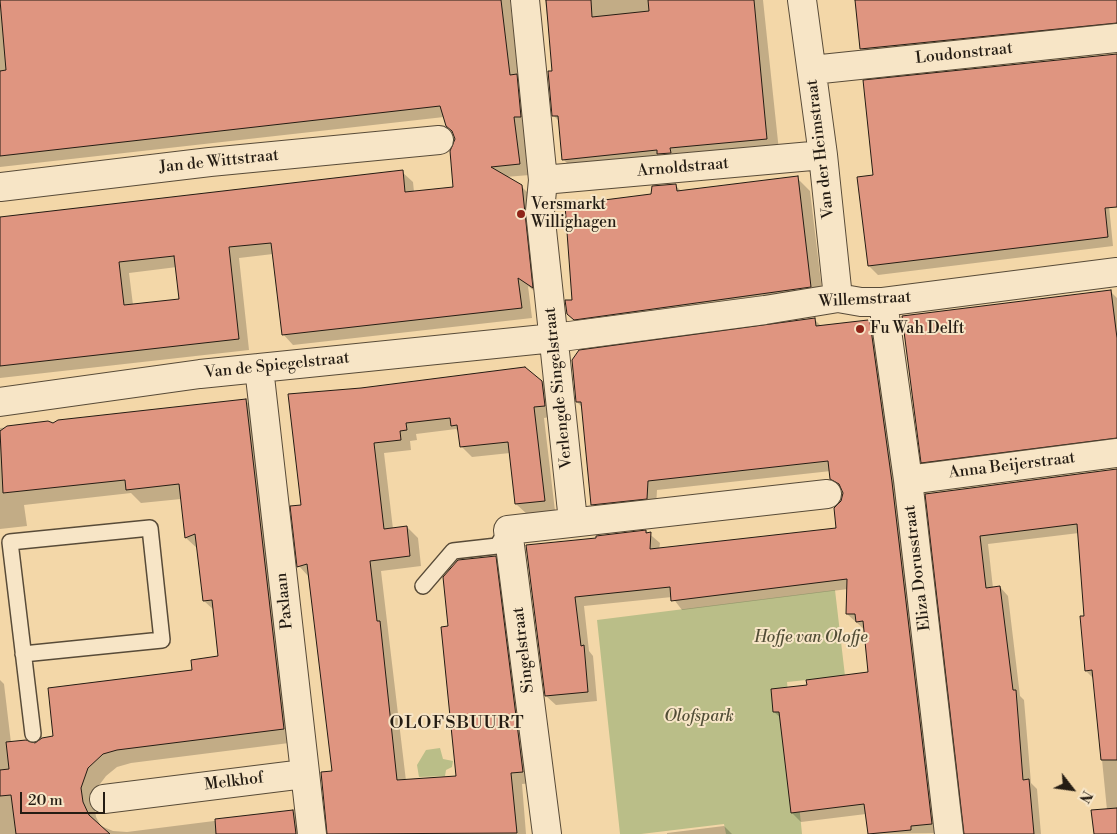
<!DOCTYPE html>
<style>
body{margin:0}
#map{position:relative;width:1117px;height:834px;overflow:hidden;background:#f3d7a8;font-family:"Libre Bodoni",serif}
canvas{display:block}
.north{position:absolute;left:1047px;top:764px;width:50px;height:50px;-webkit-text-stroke:4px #f7e5c6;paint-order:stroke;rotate:120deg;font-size:14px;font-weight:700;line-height:20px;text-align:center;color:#241c13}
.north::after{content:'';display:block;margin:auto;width:18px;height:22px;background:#241c13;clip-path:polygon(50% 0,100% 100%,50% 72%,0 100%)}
.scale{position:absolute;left:20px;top:792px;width:85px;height:22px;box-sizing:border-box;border:2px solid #241c13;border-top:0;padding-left:6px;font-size:15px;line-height:18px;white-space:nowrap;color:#241c13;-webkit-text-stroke:4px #f7e5c6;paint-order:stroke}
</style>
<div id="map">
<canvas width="1117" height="834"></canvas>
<div class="north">N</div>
<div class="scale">20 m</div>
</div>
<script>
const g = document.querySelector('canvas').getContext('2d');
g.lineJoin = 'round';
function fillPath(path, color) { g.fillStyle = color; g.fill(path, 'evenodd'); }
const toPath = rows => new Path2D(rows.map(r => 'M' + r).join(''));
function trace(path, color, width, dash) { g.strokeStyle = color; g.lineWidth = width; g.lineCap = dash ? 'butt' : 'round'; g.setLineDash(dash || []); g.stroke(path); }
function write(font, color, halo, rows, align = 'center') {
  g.font = font + ' "Libre Bodoni",serif'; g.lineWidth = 4; g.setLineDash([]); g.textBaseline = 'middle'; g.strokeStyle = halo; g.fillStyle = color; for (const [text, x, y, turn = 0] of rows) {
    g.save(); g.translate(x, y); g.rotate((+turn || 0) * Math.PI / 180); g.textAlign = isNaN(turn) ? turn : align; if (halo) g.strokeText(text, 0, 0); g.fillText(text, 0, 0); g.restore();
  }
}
const green = toPath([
 [835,590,845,676,787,682,802,834,726,834,724,824,641,834,620,834,597,620],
 [440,748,443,759,453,761,452,767,446,770,445,776,419,777,417,765,426,750]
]);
const shadow = toPath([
 [0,0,510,0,519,78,527,86,530,175,505,177,521,186,532,197,542,297,528,286,532,318,293,345,283,334,273,254,239,258,249,350,0,378,0,217,402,172,413,182,414,192,455,188,456,138,444,117,0,167],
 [177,267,181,300,133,305,129,273],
 [545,0,763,0,779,151,575,171,563,159,560,122,554,116,553,72,549,19,547,16],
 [856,0,1117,0,1117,30,872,60,861,49],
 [1117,62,1117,206,1108,196,1113,246,878,275,869,266,858,179,874,177],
 [797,178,810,191,823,299,581,327,568,314,573,301,652,195,675,185,682,192],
 [1111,292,1117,298,1117,446,931,470,922,462],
 [814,319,822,327,867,321,879,333,941,833,869,834,866,814,801,822,792,813,781,718,774,712,808,687,870,673,865,630,847,614,848,589,682,610,672,597,584,606,589,651,593,656,597,701,556,705,546,696,527,546,598,539,646,531,660,543,659,550,838,529,844,493,832,479,831,471,657,490,656,508,602,514,592,504,582,407,577,402],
 [542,382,553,393,555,416,544,418,555,511,527,514,516,504,510,453,472,457,461,446,459,432,456,429,416,434,417,440,410,441,411,450,384,453,393,529,407,527,418,538,421,566,381,571,406,781,457,777,450,627,495,557,506,568,533,783,522,784,526,834,336,834,328,826,333,772,309,577,299,566,302,506,290,395],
 [246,401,259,414,297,742,131,763,117,767,106,776,97,788,94,802,96,817,101,826,113,831,127,832,293,811,306,824,308,834,0,834,0,680,4,684,11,743,35,745,220,657,215,611,204,601,199,550,186,538,181,499,141,503,131,493,24,505,27,526,0,529,0,428,48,422,53,425],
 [1117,470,1117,834,1095,834,1107,810,1094,679,1086,671,1086,617,1079,533,988,544,993,588,1000,587,1008,596,1020,696,1024,700,1031,783,1037,789,1041,834,966,834,927,495],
 [724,826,732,834,667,834,667,833]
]);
const building = toPath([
 [0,0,501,0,510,75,517,74,521,117,514,117,520,164,491,167,522,185,533,288,518,278,522,308,282,335,271,243,229,247,239,339,0,366,0,217,403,170,405,192,453,187,450,151,455,139,452,131,446,126,440,106,0,156,0,71,6,70,0,0],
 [174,256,179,299,124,305,119,262,174,256],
 [546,0,591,0,592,17,649,11,648,0,754,0,767,139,670,148,671,153,657,154,657,150,562,160,558,116,552,116,548,71,552,71,546,0],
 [855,0,1117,0,1117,23,860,49,855,0],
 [1117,54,1117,207,1105,208,1108,237,868,266,857,177,873,175,863,80,1117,54],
 [798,176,811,287,574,320,567,314,565,300,572,300,565,205,651,194,652,186,676,184,677,191,798,176],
 [1111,290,1117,338,1117,438,921,463,902,316,1111,290],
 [815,318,816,326,868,320,870,322,892,482,932,824,911,826,911,830,868,834,864,804,791,813,779,712,773,712,771,689,807,685,806,680,868,672,863,621,856,622,855,614,846,614,847,579,671,601,670,587,575,597,581,646,584,645,588,692,545,696,526,545,596,538,596,536,646,530,646,533,651,532,650,549,836,528,834,508,841,501,843,493,839,484,830,479,828,461,648,481,647,499,591,505,581,402,576,402,572,360,579,350,815,318],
 [525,367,542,381,545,406,534,407,545,501,515,504,508,442,460,447,457,425,451,426,450,418,406,423,407,430,400,431,401,440,374,443,384,529,407,526,410,556,370,561,377,621,380,621,397,780,456,776,441,627,448,626,443,577,458,560,496,556,523,772,511,773,517,833,327,834,321,772,332,771,307,564,297,567,290,506,301,505,288,394,361,388,525,367],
 [246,399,284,729,117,750,103,754,88,768,81,788,83,802,89,815,110,834,16,834,11,795,0,796,0,770,9,769,6,742,26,740,35,743,42,738,53,736,48,688,192,670,191,660,218,656,212,600,203,601,195,534,185,538,179,484,126,490,125,480,3,493,0,431,7,426,48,421,53,423,58,420,246,399],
 [1117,469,1117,760,1101,760,1092,670,1085,671,1080,616,1084,616,1077,524,980,536,986,588,1000,586,1013,690,1016,690,1023,780,1029,779,1034,834,964,834,925,494,1117,469],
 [1117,808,1117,834,1094,834,1091,810,1117,808],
 [293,810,296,834,216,834,215,819,293,810]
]);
const lane = toPath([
 [423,586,453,551,497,546,507,531],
 [23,654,162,640,150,528,10,542,33,734]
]);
const street = toPath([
 [525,0,543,180,540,211,573,521],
 [802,0,823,155,838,298],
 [812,70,1117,38],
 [543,180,823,155],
 [0,187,210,162,439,140],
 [883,302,908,480,949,834],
 [259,368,312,834],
 [0,402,200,374,554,338,765,310,838,298,861,302,883,302,1117,272],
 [908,480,1117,453],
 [104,799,304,774],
 [547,834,508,530,827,494]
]);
const markers = [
 [521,214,5,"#8f2418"],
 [860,329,5,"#8f2418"]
];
const streetNames = [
 ["Loudonstraat",964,54,-6],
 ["Van der Heimstraat",821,149,-97],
 ["Jan de Wittstraat",219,162,-6],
 ["Arnoldstraat",683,168,-5],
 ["Willemstraat",865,300,-3],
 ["Van de Spiegelstraat",277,366,-6],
 ["Verlengde Singelstraat",559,388,-96],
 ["Anna Beijerstraat",1012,466,-7],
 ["Eliza Dorusstraat",918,568,-97],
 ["Paxlaan",285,601,-96],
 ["Singelstraat",524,650,-97],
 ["Melkhof",234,782,-7]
];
const poiNames = [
 ["Versmarkt",531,205],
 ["Willighagen",531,223],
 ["Fu Wah Delft",870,329]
];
const parkNames = [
 ["Hofje van Olofje",811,638],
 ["Olofspark",699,717]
];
const neighbourhoodNames = [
 ["OLOFSBUURT",457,724]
];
fillPath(green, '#babe88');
fillPath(shadow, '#0003');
fillPath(building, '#df9580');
trace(building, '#241c13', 1);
trace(lane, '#584b38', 18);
trace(street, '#584b38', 30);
trace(lane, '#f7e5c6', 15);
trace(street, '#f7e5c6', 28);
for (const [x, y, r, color] of markers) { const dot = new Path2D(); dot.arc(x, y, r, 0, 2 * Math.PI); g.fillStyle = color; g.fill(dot); trace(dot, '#f7e5c6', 2); }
write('16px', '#241c13', '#f7e5c6', streetNames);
write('16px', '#241c13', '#f7e5c6', poiNames, 'left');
write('italic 16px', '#514d36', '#f7e5c6', parkNames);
g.letterSpacing = '1px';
write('18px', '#241c13', '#f7e5c6', neighbourhoodNames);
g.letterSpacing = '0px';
</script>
